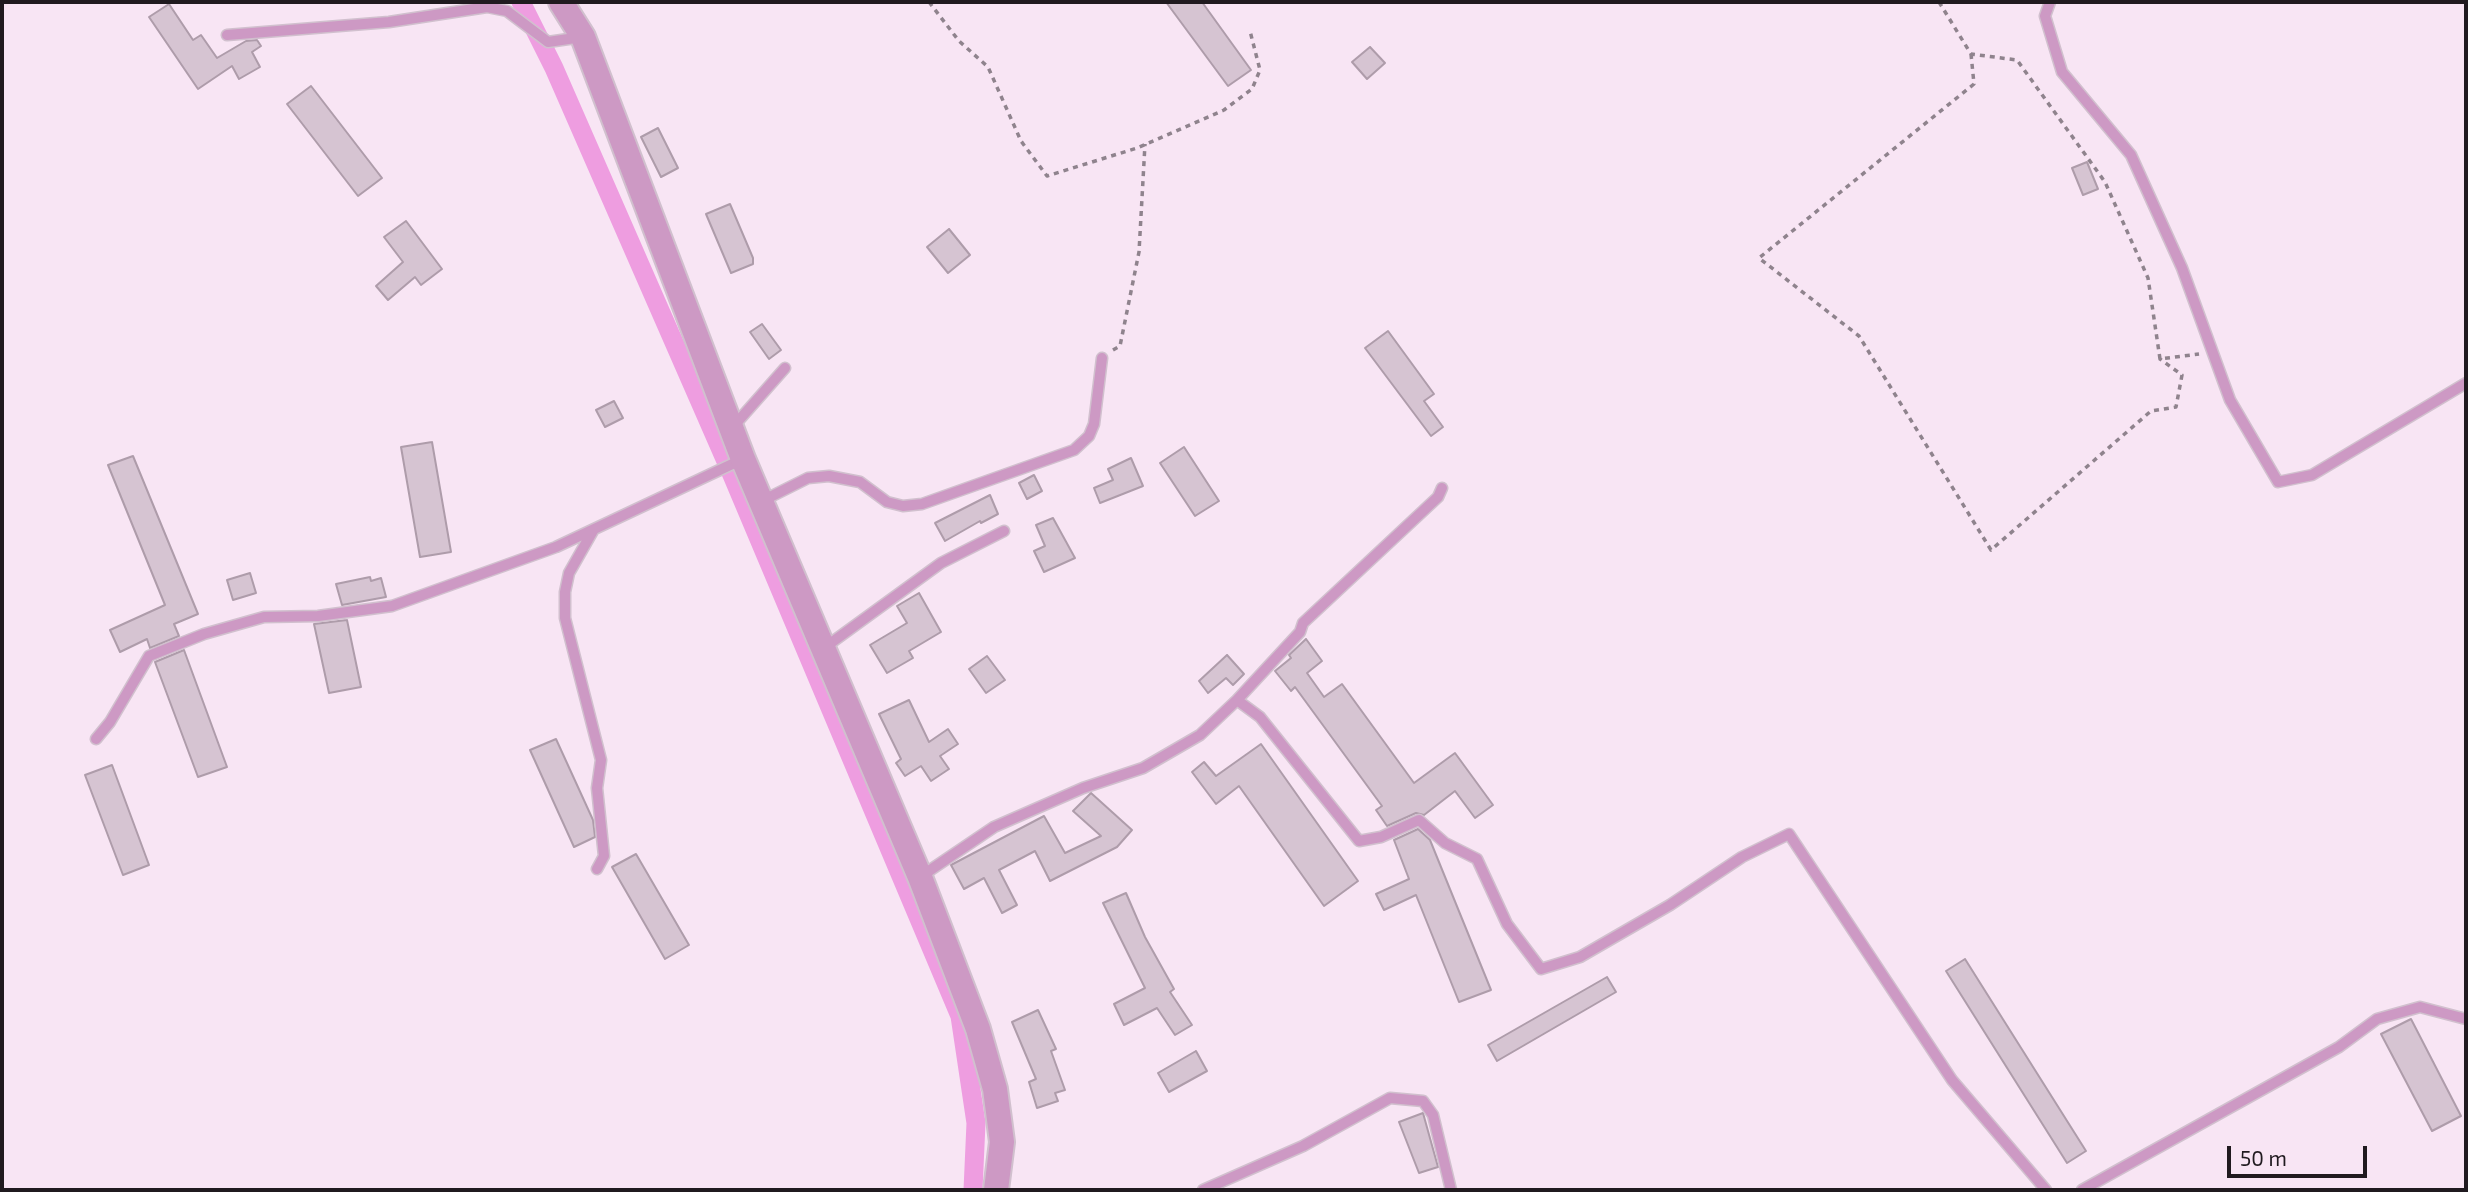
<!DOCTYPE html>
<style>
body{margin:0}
#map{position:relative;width:2468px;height:1192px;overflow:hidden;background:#f8e5f4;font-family:"Exo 2",sans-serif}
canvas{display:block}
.frame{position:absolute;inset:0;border:4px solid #201a1f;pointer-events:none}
.scale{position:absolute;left:2227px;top:1146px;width:140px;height:32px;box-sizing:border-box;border:4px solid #201a1f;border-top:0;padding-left:9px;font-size:21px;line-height:24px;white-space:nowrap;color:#201a1f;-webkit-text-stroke:5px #f8e5f4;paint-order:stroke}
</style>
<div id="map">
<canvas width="2468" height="1192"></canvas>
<div class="frame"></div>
<div class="scale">50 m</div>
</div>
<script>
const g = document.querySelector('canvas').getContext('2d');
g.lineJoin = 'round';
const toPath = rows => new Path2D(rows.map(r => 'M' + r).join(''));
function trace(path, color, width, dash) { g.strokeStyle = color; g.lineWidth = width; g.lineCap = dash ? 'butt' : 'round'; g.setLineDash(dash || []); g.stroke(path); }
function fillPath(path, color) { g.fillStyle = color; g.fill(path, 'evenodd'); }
const canal = toPath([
 [521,2,554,68,732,475,960,1016,976,1123,973,1190]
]);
const building = toPath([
 [1166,2,1202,2,1251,70,1228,86,1166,2],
 [169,4,193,40,201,35,217,58,246,41,257,40,261,46,252,52,260,67,239,79,232,66,198,89,149,17,169,4],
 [1370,47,1385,63,1367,79,1352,62,1370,47],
 [311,86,382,178,358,196,287,104,311,86],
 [658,128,678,168,661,177,641,137,658,128],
 [2087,162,2098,189,2083,195,2072,168,2087,162],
 [730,204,753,258,753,264,731,273,706,214,730,204],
 [406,221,442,269,421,285,415,277,388,300,376,286,403,262,384,237,406,221],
 [949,229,970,255,948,273,927,247,949,229],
 [762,324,781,350,769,359,750,332,762,324],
 [1388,331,1434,394,1424,401,1443,427,1431,436,1365,348,1388,331],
 [614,401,623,418,605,427,596,410,614,401],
 [432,442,451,552,420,557,401,447,432,442],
 [1184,447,1219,501,1195,516,1160,463,1184,447],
 [133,456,198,614,174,624,179,636,150,648,147,639,120,652,110,630,165,605,108,465,133,456],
 [1131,458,1143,486,1100,503,1094,488,1113,480,1108,469,1131,458],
 [1034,475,1042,491,1027,499,1019,483,1034,475],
 [990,495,998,514,981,523,980,521,945,541,935,523,990,495],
 [1053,518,1075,558,1044,572,1034,551,1045,546,1036,525,1053,518],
 [250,573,256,593,233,600,227,580,250,573],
 [370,577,371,581,381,578,386,597,342,605,336,584,370,577],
 [919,593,941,632,909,651,913,658,887,673,870,645,907,623,897,606,919,593],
 [347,620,361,687,329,693,314,624,347,620],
 [1306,639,1322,661,1307,673,1324,697,1342,684,1414,783,1455,753,1493,805,1475,818,1455,791,1424,815,1416,813,1387,826,1376,810,1382,806,1295,687,1291,691,1275,671,1291,658,1289,655,1306,639],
 [184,650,227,767,198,777,155,662,184,650],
 [1227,655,1244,674,1233,685,1226,678,1208,693,1199,681,1227,655],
 [987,656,1005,680,986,693,969,669,987,656],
 [909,700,929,742,948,729,958,744,940,756,949,769,931,781,921,766,905,776,896,763,901,759,879,714,909,700],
 [556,739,593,820,595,837,574,847,530,750,556,739],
 [1261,744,1358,881,1324,906,1239,786,1216,804,1192,772,1204,762,1216,776,1261,744],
 [112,765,149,865,123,875,85,775,112,765],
 [1091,793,1132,830,1117,847,1050,881,1035,851,999,870,1017,905,1002,913,984,878,964,889,951,865,1044,816,1065,853,1101,836,1073,811,1091,793],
 [1418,829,1430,840,1491,990,1459,1002,1416,895,1384,910,1376,894,1409,879,1394,840,1418,829],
 [636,854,689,945,665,959,612,867,636,854],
 [1126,893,1145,937,1174,989,1170,992,1192,1025,1175,1035,1157,1008,1124,1025,1114,1004,1145,988,1103,903,1126,893],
 [1965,959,2086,1151,2067,1163,1946,971,1965,959],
 [1607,977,1616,992,1497,1061,1488,1045,1607,977],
 [1038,1010,1056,1049,1051,1051,1065,1090,1055,1093,1058,1101,1037,1108,1029,1082,1036,1079,1012,1022,1038,1010],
 [2411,1019,2461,1116,2432,1131,2381,1034,2411,1019],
 [1196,1051,1207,1071,1169,1092,1158,1073,1196,1051],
 [1423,1113,1438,1167,1419,1173,1399,1122,1423,1113]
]);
const path = toPath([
 [929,2,959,41,988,67,1021,141,1047,176,1137,148,1224,110,1252,89,1260,70,1250,31],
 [1939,2,1971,54,2017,60,2105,182,2148,278,2160,359,2199,354],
 [1971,54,1974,84,1759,258,1859,336,1991,550,2151,411,2176,407,2182,375,2160,359],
 [1113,350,1120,346,1139,252,1145,144]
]);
const service = toPath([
 [2050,2,2045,16,2062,72,2131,155,2182,268,2230,400,2278,482,2312,475,2466,383],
 [227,35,389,22,487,7,507,11,548,42,582,37],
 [732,428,785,368],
 [762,501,808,478,829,476,860,482,887,502,903,506,922,504,1074,450,1089,436,1094,424,1102,358],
 [594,529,569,573,565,592,565,618,601,760,597,788,604,856,597,869],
 [824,648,941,563,1004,531],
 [1237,700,1300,632,1303,623,1438,497,1442,488],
 [96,739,110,722,149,656,204,634,264,617,318,616,392,606,556,547,743,459],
 [920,877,994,827,1083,788,1143,768,1200,735,1237,700,1260,717,1359,841,1381,837,1419,820,1445,843,1477,859,1507,924,1541,969,1580,957,1670,905,1742,857,1789,834,1952,1080,2046,1190],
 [1203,1190,1303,1146,1390,1098,1423,1101,1433,1115,1451,1190],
 [2082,1190,2339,1047,2377,1019,2420,1007,2466,1019]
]);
const tertiary = toPath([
 [561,2,583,37,743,459,920,877,978,1029,995,1089,1002,1142,996,1190]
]);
trace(canal, '#ee9de0', 19);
fillPath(building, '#d6c4d2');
trace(building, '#ae9caa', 2);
trace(service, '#d1c0ce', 13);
trace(tertiary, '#d1c0ce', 28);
trace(path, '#8f838d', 3.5, [5, 5]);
trace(service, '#cd99c4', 10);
trace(tertiary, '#cd99c4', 24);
</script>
